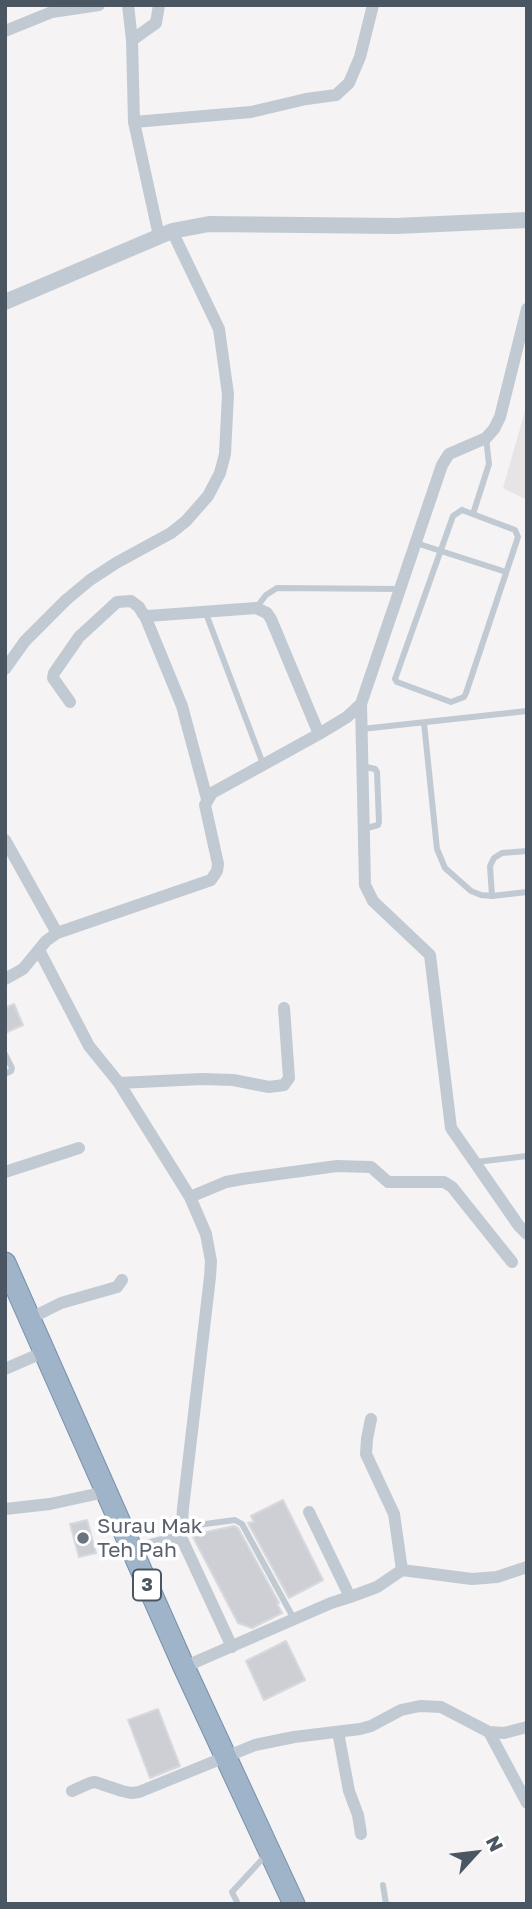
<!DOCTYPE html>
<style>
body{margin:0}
#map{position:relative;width:532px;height:1909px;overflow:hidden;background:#f5f3f3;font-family:"Golos Text",sans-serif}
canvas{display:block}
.frame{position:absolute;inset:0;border:7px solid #4a5661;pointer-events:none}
.north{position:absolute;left:441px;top:1818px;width:70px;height:70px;-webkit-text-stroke:5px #fff;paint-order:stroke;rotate:63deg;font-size:19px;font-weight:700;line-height:28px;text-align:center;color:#4a5661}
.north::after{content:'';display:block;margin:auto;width:24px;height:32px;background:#4a5661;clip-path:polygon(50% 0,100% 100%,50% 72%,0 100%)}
</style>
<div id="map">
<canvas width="532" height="1909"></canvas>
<div class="frame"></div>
<div class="north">N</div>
</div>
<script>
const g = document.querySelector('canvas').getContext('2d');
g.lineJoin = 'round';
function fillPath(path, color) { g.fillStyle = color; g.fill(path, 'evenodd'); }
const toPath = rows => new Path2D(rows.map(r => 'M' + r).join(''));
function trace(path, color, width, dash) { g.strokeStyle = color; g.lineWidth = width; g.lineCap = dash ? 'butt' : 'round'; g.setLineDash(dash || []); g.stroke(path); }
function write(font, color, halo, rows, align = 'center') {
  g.font = font + ' "Golos Text",sans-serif'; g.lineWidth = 7; g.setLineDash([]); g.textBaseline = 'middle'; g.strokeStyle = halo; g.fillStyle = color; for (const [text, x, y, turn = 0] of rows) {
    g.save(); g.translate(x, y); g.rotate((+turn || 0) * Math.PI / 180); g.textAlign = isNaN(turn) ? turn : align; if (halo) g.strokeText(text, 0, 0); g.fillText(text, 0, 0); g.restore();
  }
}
const education = toPath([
 [527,404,527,500,503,488]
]);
const building = toPath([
 [14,1004,23,1025,5,1033,5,1008,14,1004],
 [283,1500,323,1580,289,1598,248,1523,254,1522,251,1516,283,1500],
 [87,1520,96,1553,79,1557,70,1524,87,1520],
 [234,1526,238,1528,279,1603,277,1604,282,1613,252,1628,238,1623,192,1535,234,1526],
 [286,1641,305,1680,264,1700,246,1661,286,1641],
 [158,1709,180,1766,150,1778,128,1720,158,1709]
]);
const service = toPath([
 [462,510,515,530,518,537,466,693,464,697,451,702,397,682,395,679,453,516,462,510],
 [473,514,489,464,486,438],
 [416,543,506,572],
 [256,608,266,595,277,588,400,589],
 [205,611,263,764],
 [424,723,437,849,445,868,471,891,481,895,492,896,527,892],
 [362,729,527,711],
 [362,766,375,769,377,772,379,822,378,825,364,829],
 [492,896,490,866,494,858,502,853,527,851],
 [5,1054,12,1068,11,1071,5,1074],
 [476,1162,527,1156],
 [182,1527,235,1520,242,1524,294,1619],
 [383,1885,386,1904],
 [238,1904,232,1892,267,1854]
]);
const minor = toPath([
 [128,5,132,40,134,122,159,236],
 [5,31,52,12,99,5],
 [132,40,156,23,159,5],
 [134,122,251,112,306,99,336,95,349,83,360,57,373,5],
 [527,309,500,417,494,429,486,438,449,454,442,465,361,704,365,885,373,901,430,955,451,1128,519,1226,527,1234],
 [145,616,182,706,207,799],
 [5,669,25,641,66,600,90,580,116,563,171,533,186,521,208,496,220,473,225,454,228,394,219,329,172,231],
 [70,702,53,678,54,673,79,637,117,602,131,601,139,607,143,614,148,616,256,608,267,613,271,619,319,734],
 [5,840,57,933],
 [39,950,89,1046,119,1083,190,1197,206,1234,211,1261,210,1277,183,1508,181,1537,232,1647],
 [5,979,23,969,46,941,57,933,211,880,217,871,218,864,205,805,212,793,319,734,347,717,361,704],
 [119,1083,202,1079,233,1080,269,1087,284,1085,289,1078,284,1008],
 [5,1172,79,1148],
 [190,1197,226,1182,242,1179,337,1166,371,1167,388,1182,444,1182,452,1187,512,1262],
 [29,1319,61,1303,117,1287,122,1280],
 [5,1369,44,1352],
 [371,1419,367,1439,366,1454,394,1514,402,1570],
 [5,1509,50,1504,105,1492],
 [131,1550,181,1537],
 [350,1597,377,1587,402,1570,472,1579,497,1577,527,1567],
 [184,1667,331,1603,350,1597,309,1512],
 [338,1732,349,1791,358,1815,361,1834],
 [489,1732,527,1803],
 [72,1791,90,1783,95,1782,122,1791,131,1793,139,1792,255,1745,294,1737,360,1729,371,1726,401,1710,420,1706,441,1707,489,1732,504,1733,527,1727]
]);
const tertiary = toPath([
 [5,302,172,231,209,224,396,226,527,220]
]);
const trunk = toPath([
 [5,1263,184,1667,294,1904]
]);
const markers = [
 [83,1538,7,"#6b7280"]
];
const shields = [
 [147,1585,28]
];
const shieldNames = [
 ["3",147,1585]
];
const worshipNames = [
 ["Surau Mak",97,1526],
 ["Teh Pah",97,1550]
];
fillPath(education, '#e6e4e5');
fillPath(building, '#cdcfd5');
trace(building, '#d7d9de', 2);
trace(trunk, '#7690ad', 23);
trace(service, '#c1cad2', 6);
trace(minor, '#c1cad2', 12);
trace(tertiary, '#c1cad2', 16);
trace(trunk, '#9fb4c9', 21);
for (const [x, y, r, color] of markers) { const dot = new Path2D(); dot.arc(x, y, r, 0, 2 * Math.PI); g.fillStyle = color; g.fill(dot); trace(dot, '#fff', 2.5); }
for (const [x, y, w] of shields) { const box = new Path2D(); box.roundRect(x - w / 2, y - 15.5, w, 31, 5); g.fillStyle = '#fff'; g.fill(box); trace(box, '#4a5661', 2); }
write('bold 19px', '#4a5661', null, shieldNames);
write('21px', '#5b616d', '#fff', worshipNames, 'left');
</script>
